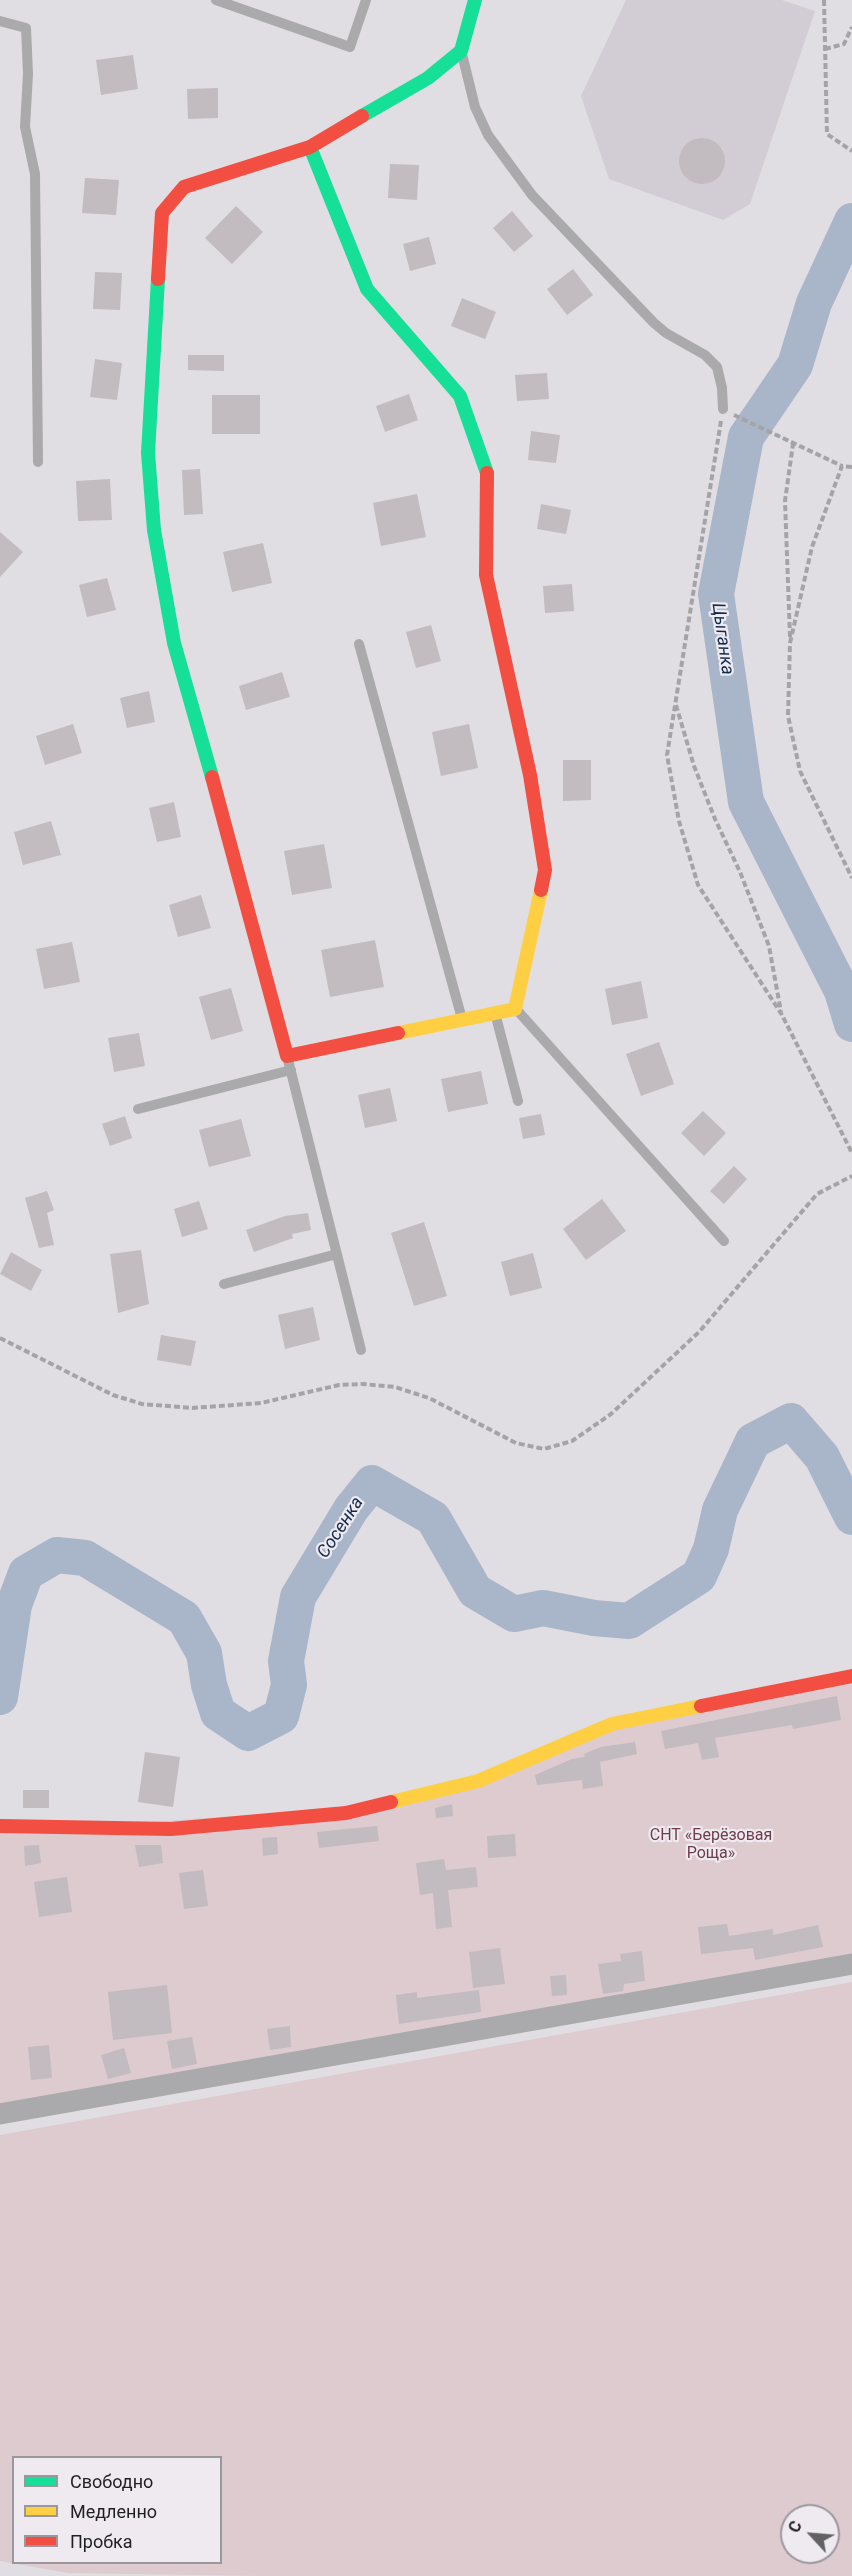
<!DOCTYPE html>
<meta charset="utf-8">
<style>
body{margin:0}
#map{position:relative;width:852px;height:2576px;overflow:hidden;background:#e0dee2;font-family:Roboto,sans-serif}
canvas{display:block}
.legend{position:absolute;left:12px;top:2456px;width:210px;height:108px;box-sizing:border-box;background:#eeeaf0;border:2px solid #9b989d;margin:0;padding:8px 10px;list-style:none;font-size:18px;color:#1f1e20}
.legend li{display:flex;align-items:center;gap:12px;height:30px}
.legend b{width:30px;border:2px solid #9b989d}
.north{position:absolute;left:780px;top:2504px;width:60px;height:60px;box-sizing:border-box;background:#eeeaf0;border:2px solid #9b989d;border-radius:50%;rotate:296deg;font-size:16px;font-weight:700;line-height:24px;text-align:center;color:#1f1e20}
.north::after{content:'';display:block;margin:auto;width:21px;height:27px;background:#636164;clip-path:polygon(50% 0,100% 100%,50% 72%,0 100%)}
</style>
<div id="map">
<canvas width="852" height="2576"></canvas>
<ul class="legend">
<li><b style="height:8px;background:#16e098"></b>Свободно</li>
<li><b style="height:8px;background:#ffcf43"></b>Медленно</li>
<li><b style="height:8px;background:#f24e42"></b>Пробка</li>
</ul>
<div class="north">С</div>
</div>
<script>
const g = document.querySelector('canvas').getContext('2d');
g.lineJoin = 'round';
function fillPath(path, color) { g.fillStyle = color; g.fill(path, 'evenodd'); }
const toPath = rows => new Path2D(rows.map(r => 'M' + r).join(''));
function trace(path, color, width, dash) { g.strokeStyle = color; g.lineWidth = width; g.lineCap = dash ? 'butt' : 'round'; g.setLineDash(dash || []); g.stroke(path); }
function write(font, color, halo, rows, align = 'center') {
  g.font = font + ' Roboto,sans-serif'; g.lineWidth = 4.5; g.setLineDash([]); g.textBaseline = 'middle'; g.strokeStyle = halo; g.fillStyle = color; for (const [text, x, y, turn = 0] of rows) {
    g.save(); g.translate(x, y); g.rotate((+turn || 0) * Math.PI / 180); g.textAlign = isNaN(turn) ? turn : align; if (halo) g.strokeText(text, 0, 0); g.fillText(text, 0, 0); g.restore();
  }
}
const built = toPath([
 [626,0,782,0,815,11,750,204,723,220,609,179,581,96]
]);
const green = toPath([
 [852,1684,852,1955,0,2112,0,1833,412,1803,616,1728],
 [852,1982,852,2576,261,2576,68,2573,0,2561,0,2135],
 [14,2458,220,2458,220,2562,14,2562],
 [792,2516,828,2516,828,2552,792,2552]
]);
const river = toPath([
 [852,221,814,303,795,365,746,437,716,594,746,802,842,991,852,1024],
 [0,1697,14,1605,26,1573,57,1555,85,1558,184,1618,204,1653,209,1685,218,1713,248,1733,281,1716,289,1685,286,1661,298,1597,351,1509,372,1483,433,1518,475,1591,514,1614,543,1608,594,1618,629,1621,699,1576,711,1549,720,1510,753,1441,791,1421,822,1457,852,1517]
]);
const building = toPath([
 [133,55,138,89,101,95,96,60],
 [218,88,218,118,188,119,187,89],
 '679 161a23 23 0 1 1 46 0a23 23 0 1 1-46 0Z',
 [390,164,419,165,417,200,388,198],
 [85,178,119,180,116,215,82,213],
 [236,206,263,232,232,264,205,238],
 [512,211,533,236,514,252,493,228],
 [429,237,436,264,410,271,403,244],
 [573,269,593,295,567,315,547,289],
 [95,272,122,273,120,310,93,309],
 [462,298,496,312,485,339,451,326],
 [188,355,224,355,224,371,188,370],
 [95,359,122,363,117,400,90,397],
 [547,373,549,399,517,401,515,375],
 [409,394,418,420,385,432,376,406],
 [212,395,260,395,260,434,212,434],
 [531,431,560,435,556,463,528,460],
 [200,469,203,514,184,515,182,470],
 [110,479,112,520,78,521,76,481],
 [417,494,426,537,381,546,373,503],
 [541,504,571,510,566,534,537,529],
 [0,532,23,552,0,577],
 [263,543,272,583,232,592,223,552],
 [107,578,116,610,87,617,79,585],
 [572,584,574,611,545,613,543,586],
 [431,625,441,661,416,668,406,632],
 [282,672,290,697,246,710,239,686],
 [149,691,155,722,127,728,120,698],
 [73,724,82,753,45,765,36,736],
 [469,724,478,768,441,776,432,732],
 [563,760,591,760,591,800,563,801],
 [174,802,181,837,157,842,149,808],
 [51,821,61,855,23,865,14,832],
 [324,844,332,888,292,895,284,851],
 [201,895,211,928,178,937,169,905],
 [375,940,384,987,330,997,321,950],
 [72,942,80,982,44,989,36,949],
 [641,981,648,1018,612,1025,605,989],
 [231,988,243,1031,211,1040,199,997],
 [139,1033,145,1066,114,1072,108,1038],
 [659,1042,674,1084,641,1096,626,1054],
 [481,1071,488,1104,448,1112,441,1079],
 [390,1088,397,1121,365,1128,358,1095],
 [703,1111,726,1133,704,1156,681,1133],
 [541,1114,545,1135,523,1139,519,1118],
 [125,1116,132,1138,110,1146,102,1124],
 [241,1119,251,1156,209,1167,199,1130],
 [734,1166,747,1179,724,1204,710,1191],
 [47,1191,54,1210,47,1213,54,1245,39,1248,25,1198],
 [602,1199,626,1231,586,1260,563,1229],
 [199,1201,208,1229,182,1237,174,1209],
 [308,1213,311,1230,292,1234,293,1238,254,1252,246,1230,285,1216],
 [424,1222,447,1296,414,1306,391,1233],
 [141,1250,149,1304,118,1313,110,1254],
 [11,1252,42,1270,31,1291,0,1274],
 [533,1253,542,1288,510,1296,501,1262],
 [313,1307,320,1340,285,1349,278,1315],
 [161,1335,196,1341,191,1366,157,1360],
 [837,1696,841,1720,793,1729,792,1725,715,1738,719,1757,702,1760,698,1743,665,1749,661,1731],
 [635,1742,637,1754,600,1762,603,1786,583,1789,582,1780,537,1785,535,1775,572,1759,585,1757,584,1754,601,1747],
 [145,1752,180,1757,173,1807,138,1802],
 [23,1790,49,1790,49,1808,23,1808],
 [452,1804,453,1816,436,1818,435,1808],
 [377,1826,379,1841,319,1848,317,1832],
 [515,1834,516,1856,488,1858,487,1836],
 [277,1837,278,1854,263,1856,262,1838],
 [39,1845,41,1863,25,1866,24,1846],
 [135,1845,161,1845,163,1863,139,1867],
 [444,1859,446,1870,476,1867,478,1887,448,1890,452,1927,436,1929,433,1893,420,1895,416,1863],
 [203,1870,208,1906,184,1909,179,1873],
 [67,1877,72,1912,39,1917,34,1882],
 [727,1924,729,1936,773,1929,773,1935,818,1925,823,1947,755,1960,753,1948,701,1954,698,1927],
 [500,1948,505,1984,473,1988,469,1952],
 [642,1951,645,1981,624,1984,623,1991,603,1994,598,1964,621,1961,620,1954],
 [566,1975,567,1995,552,1996,550,1976],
 [167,1985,172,2033,113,2040,108,1992],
 [479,1990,481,2012,399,2024,396,1995,417,1992,417,1998],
 [290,2026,291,2047,270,2050,267,2029],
 [192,2037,197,2064,172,2069,167,2041],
 [49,2045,52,2078,31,2080,28,2047],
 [124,2048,131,2073,108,2079,101,2055]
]);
const path = toPath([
 [824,0,827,134,852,151],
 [825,49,844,44,852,27],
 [734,415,842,466],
 [721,421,667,755,679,821,698,885,782,1015,852,1153],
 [852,467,842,466,812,547,790,643,788,716,800,771,852,878],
 [790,637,785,501,793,444],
 [676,705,694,766,715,819,740,872,769,946,781,1012],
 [0,1338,113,1395,142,1404,192,1408,261,1403,339,1385,363,1384,395,1387,429,1398,516,1443,544,1449,572,1441,611,1414,699,1332,817,1194,852,1176]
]);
const lane = toPath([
 [216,0,350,47,366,0],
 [0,21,26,28,28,74,25,127,35,174,38,462],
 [462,54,475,107,488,135,532,195,654,323,666,333,705,355,717,367,722,388,723,409],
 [359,644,462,1019],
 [516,1009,724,1241],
 [495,1013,518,1101],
 [287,1056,361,1350],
 [138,1109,291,1070],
 [224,1284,337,1254]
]);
const street = toPath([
 [0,2114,852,1964]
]);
const fast = toPath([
 [362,116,428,78,461,51,475,0],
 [310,147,367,289,460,396,487,473],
 [158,279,148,453,154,530,174,643,212,777]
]);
const slow = toPath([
 [398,1033,515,1009,541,890],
 [391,1802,478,1781,612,1724,701,1706]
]);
const jam = toPath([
 [158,279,162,213,184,187,310,147,362,116],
 [487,473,486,575,530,775,545,870,541,890],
 [212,777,287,1056,398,1033],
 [701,1706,852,1676],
 [0,1826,171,1829,346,1813,391,1802]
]);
const parkNames = [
 ["СНТ «Берёзовая",711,1836],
 ["Роща»",711,1854]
];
const waterNames = [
 ["Цыганка",722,639,82],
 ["Сосенка",341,1528,-57]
];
fillPath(built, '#d2cdd4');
fillPath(green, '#ddcbd0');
trace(river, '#a9b5c9', 36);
fillPath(building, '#c2bbc0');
trace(path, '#a4a4a6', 4, [6, 3]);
trace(lane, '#aaa9ab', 10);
trace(street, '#aaa9ab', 21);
trace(fast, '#16e098', 14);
trace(slow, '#ffcf43', 14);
trace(jam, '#f24e42', 14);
write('16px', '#703c49', '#eeeaf0', parkNames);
write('italic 18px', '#10294e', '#eeeaf0', waterNames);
</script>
